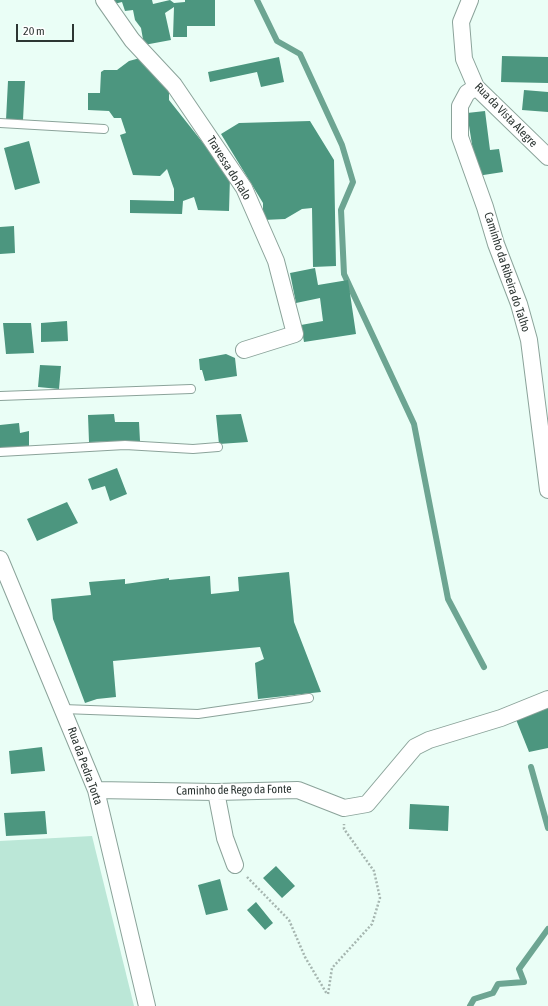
<!DOCTYPE html>
<style>
body{margin:0}
#map{position:relative;width:548px;height:1006px;overflow:hidden;background:#eafef6;font-family:"Asap Condensed",sans-serif}
canvas{display:block}
.scale{position:absolute;left:16px;top:24px;width:58px;height:18px;box-sizing:border-box;border:2px solid #2d3633;border-top:0;padding-left:5px;font-size:12px;line-height:14px;white-space:nowrap;color:#2d3633;-webkit-text-stroke:3px #fff;paint-order:stroke}
</style>
<div id="map">
<canvas width="548" height="1006"></canvas>
<div class="scale">20 m</div>
</div>
<script>
const g = document.querySelector('canvas').getContext('2d');
g.lineJoin = 'round';
function fillPath(path, color) { g.fillStyle = color; g.fill(path, 'evenodd'); }
const toPath = rows => new Path2D(rows.map(r => 'M' + r).join(''));
function trace(path, color, width, dash) { g.strokeStyle = color; g.lineWidth = width; g.lineCap = dash ? 'butt' : 'round'; g.setLineDash(dash || []); g.stroke(path); }
function write(font, color, halo, rows, align = 'center') {
  g.font = font + ' "Asap Condensed",sans-serif'; g.lineWidth = 3; g.setLineDash([]); g.textBaseline = 'middle'; g.strokeStyle = halo; g.fillStyle = color; for (const [text, x, y, turn = 0] of rows) {
    g.save(); g.translate(x, y); g.rotate((+turn || 0) * Math.PI / 180); g.textAlign = isNaN(turn) ? turn : align; if (halo) g.strokeText(text, 0, 0); g.fillText(text, 0, 0); g.restore();
  }
}
const green = toPath([
 [92,836,134,1006,0,1006,0,841]
]);
const stream = toPath([
 [257,0,277,41,300,54,342,145,353,182,341,210,344,274,414,424,448,599,484,667],
 [531,767,548,828],
 [470,1006,474,999,493,993,498,984,524,982,519,969,548,929]
]);
const building = toPath([
 [111,0,152,0,153,4,170,0,174,3,185,2,185,0,215,0,215,26,187,26,187,37,173,37,174,7,165,13,171,40,144,45,141,28,135,20,133,10,125,11,122,2,114,4],
 [502,56,548,57,548,83,501,82],
 [279,57,284,82,261,87,257,72,210,82,208,72],
 [140,58,169,88,169,100,230,177,229,211,198,210,194,197,183,201,182,214,130,213,130,200,174,201,174,189,167,169,160,176,133,175,120,135,126,133,121,118,114,118,109,111,88,110,88,93,100,93,101,72,104,70,117,70,129,61],
 [8,81,25,81,23,120,6,120],
 [524,90,548,92,548,112,522,110],
 [485,111,490,150,499,149,503,172,477,176,467,113],
 [310,121,334,160,336,266,313,267,312,208,302,209,285,219,263,220,263,203,221,134,239,123],
 [29,141,40,183,15,190,4,148],
 [14,226,15,253,0,254,0,227],
 [315,268,318,285,348,280,356,334,304,342,301,325,323,321,320,298,296,303,290,273],
 [67,321,68,341,41,342,41,323],
 [3,323,31,323,34,353,6,354],
 [226,354,235,358,237,376,205,381,202,370,200,370,199,359],
 [40,365,61,366,59,389,38,387],
 [114,414,115,422,139,422,140,441,89,442,88,415],
 [241,414,248,442,219,444,216,415],
 [19,423,20,433,29,431,29,447,0,449,0,425],
 [117,468,127,494,110,501,105,486,92,490,88,479],
 [67,502,78,523,37,541,27,519],
 [289,572,294,622,321,692,258,699,255,663,264,659,260,647,113,661,116,697,97,699,85,703,53,619,51,599,91,595,89,582,125,579,125,584,169,578,169,580,210,576,211,594,239,591,238,577],
 [548,703,548,748,529,752,515,717],
 [42,747,45,771,11,774,9,751],
 [410,804,449,806,448,831,409,829],
 [45,811,47,834,6,836,4,813],
 [276,866,295,886,282,898,263,878],
 [220,879,228,910,206,915,198,885],
 [256,902,273,923,265,930,247,910]
]);
const path = toPath([
 [247,877,289,920,305,957,327,994],
 [328,994,332,968,372,924,380,898,374,871,344,829,344,824]
]);
const lane = toPath([
 [0,123,104,129],
 [0,396,191,389],
 [0,452,125,445,193,449,218,447],
 [63,709,198,714,309,698]
]);
const street = toPath([
 [104,0,132,40,174,85,244,188,276,261,295,334,244,350],
 [470,0,461,22,464,59,476,87,548,157],
 [476,87,467,93,460,106,460,137,485,207,496,244,519,304,529,340,548,490],
 [0,559,96,790,147,1006],
 [96,790,216,792,298,790,344,808,367,804,415,747,429,740,501,718,548,699],
 [216,792,225,838,235,865]
]);
const streetNames = [
 ["Rua da Vista Alegre",506,115,46],
 ["Travessa do Ralo",229,168,58],
 ["Caminho da Ribeira do Talho",507,272,72],
 ["Rua da Pedra Torta",85,766,70],
 ["Caminho de Rego da Fonte",234,790,-1]
];
fillPath(green, '#bbe7d7');
trace(stream, '#6da592', 6);
fillPath(building, '#4c967f');
trace(lane, '#8ba39a', 10);
trace(street, '#8ba39a', 18);
trace(path, '#a6b6b0', 2.5, [2, 2]);
trace(lane, '#fff', 8);
trace(street, '#fff', 16);
write('12px', '#2d3633', '#fff', streetNames);
</script>
